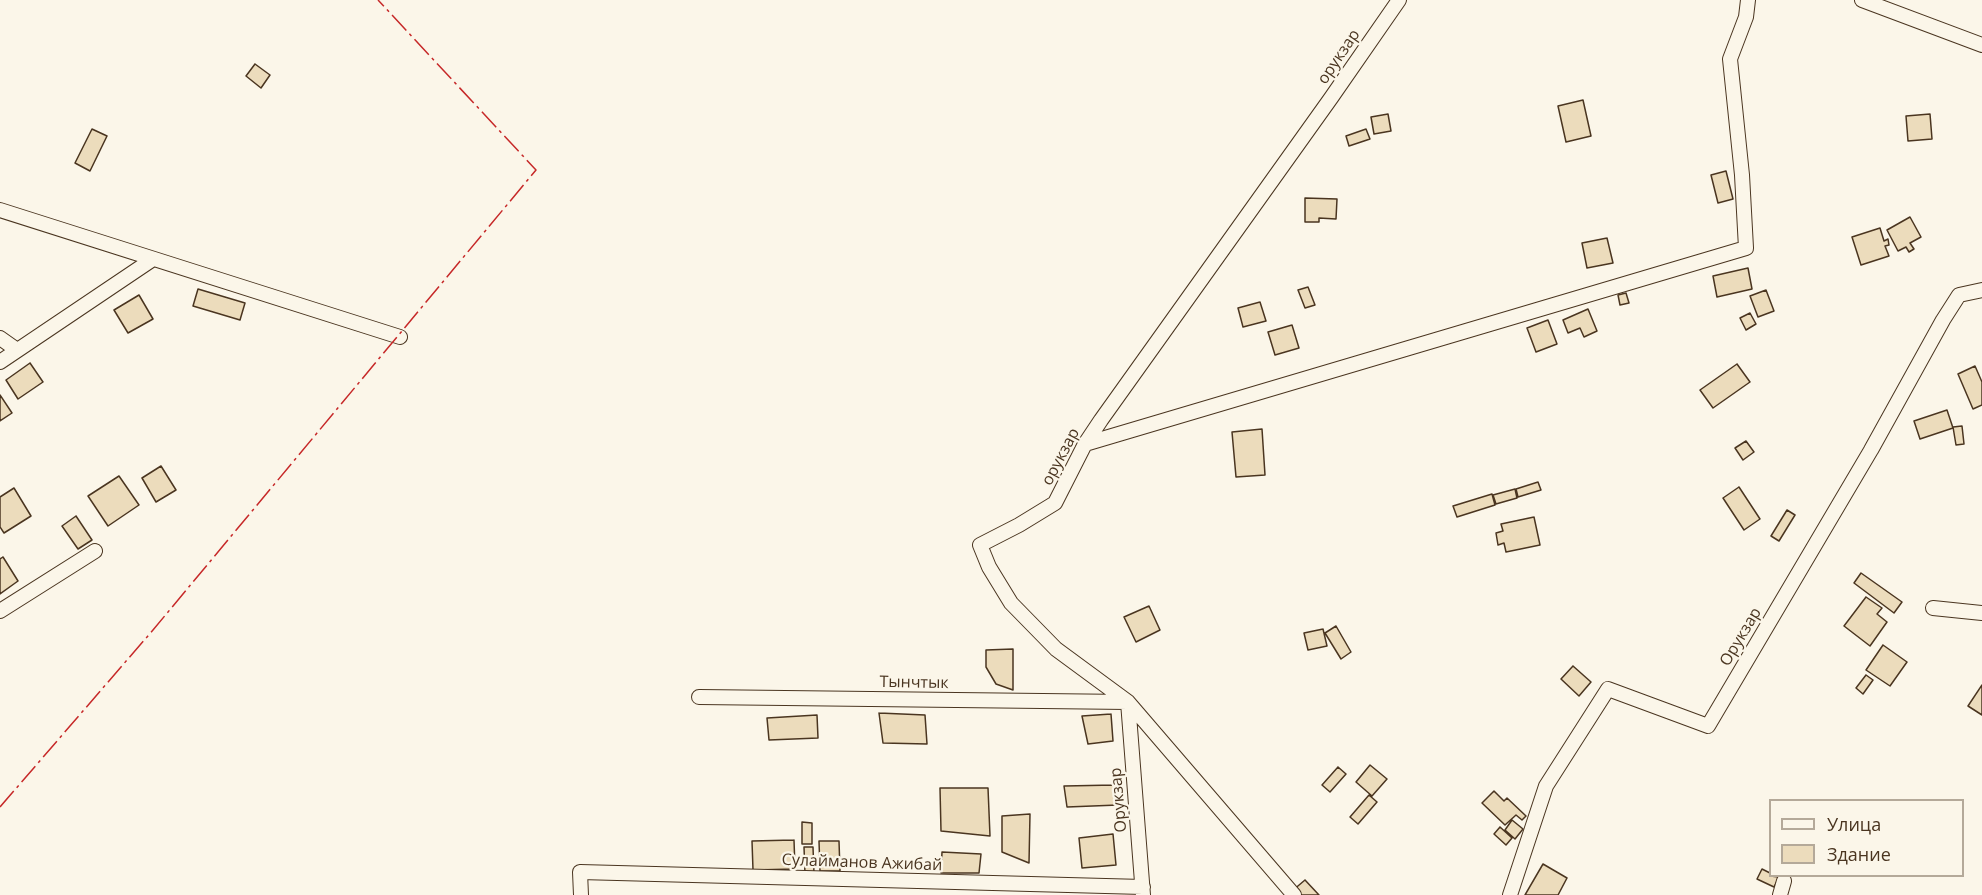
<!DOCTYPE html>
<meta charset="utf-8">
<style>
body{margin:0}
#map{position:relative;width:1982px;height:895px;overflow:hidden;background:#fbf6e9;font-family:"Open Sans",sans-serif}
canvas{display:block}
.legend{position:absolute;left:1769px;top:799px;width:195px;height:78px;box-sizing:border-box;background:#fbf6e9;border:2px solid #b4a999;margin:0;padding:8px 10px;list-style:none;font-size:18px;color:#4a3520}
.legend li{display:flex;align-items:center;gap:12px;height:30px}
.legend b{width:30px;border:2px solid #b4a999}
</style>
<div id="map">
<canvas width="1982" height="895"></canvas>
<ul class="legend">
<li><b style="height:8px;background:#fbf6e9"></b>Улица</li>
<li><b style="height:16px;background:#ecdcbc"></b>Здание</li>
</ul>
</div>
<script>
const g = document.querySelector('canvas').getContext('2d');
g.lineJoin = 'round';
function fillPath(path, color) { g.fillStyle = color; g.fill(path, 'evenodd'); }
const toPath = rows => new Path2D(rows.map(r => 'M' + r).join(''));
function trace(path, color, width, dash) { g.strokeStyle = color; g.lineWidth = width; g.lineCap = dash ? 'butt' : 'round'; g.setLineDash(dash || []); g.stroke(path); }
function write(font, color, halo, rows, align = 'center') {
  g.font = font + ' "Open Sans",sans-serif'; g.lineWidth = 4.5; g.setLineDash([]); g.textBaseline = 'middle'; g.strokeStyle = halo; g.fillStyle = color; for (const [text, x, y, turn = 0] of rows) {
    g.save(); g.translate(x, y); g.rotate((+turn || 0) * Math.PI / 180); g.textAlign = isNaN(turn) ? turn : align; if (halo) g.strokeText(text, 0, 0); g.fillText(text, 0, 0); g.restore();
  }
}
const building = toPath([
 [255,64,270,75,261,88,246,76,255,64],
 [1583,100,1591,136,1566,142,1558,106,1583,100],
 [1388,114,1391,131,1374,134,1371,117,1388,114],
 [1930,114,1932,139,1908,141,1906,116,1930,114],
 [92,129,107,136,90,171,75,163,92,129],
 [1366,129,1370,139,1349,146,1346,136,1366,129],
 [1726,171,1733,199,1718,203,1711,175,1726,171],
 [1305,198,1337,199,1336,219,1319,218,1319,222,1305,222,1305,198],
 [1910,217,1921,237,1910,243,1914,249,1909,252,1906,247,1898,251,1887,230,1910,217],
 [1880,228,1884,241,1888,239,1889,245,1885,246,1889,256,1861,265,1852,237,1880,228],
 [1607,238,1613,263,1587,268,1582,243,1607,238],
 [1748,268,1752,289,1717,297,1713,276,1748,268],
 [1308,287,1315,305,1305,308,1298,290,1308,287],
 [198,289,245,303,240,320,193,306,198,289],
 [1766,290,1774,311,1758,317,1750,296,1766,290],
 [1626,293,1629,303,1620,305,1618,295,1626,293],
 [139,295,153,319,128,333,114,310,139,295],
 [1260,302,1266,321,1243,327,1238,308,1260,302],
 [1588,309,1597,331,1584,337,1580,328,1568,333,1563,320,1588,309],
 [1750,313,1756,324,1746,330,1740,318,1750,313],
 [1548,320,1557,344,1536,352,1527,328,1548,320],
 [1292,325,1299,348,1275,355,1268,332,1292,325],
 [30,363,43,382,18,399,6,380,30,363],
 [1737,364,1750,382,1713,408,1700,390,1737,364],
 [1975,366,1982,382,1982,405,1973,409,1958,374,1975,366],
 [0,395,12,413,0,421,0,395],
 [1947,410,1953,428,1920,439,1914,421,1947,410],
 [1962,426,1964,444,1956,445,1953,427,1962,426],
 [1262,429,1265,475,1236,477,1232,432,1262,429],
 [1746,441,1754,452,1743,460,1735,448,1746,441],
 [161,466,176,490,156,502,142,478,161,466],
 [119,476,139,505,108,526,88,496,119,476],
 [1538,482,1541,490,1518,497,1516,489,1538,482],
 [1739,487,1760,519,1744,530,1723,498,1739,487],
 [14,488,31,516,4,533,0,527,0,497,14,488],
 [1515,489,1517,498,1496,504,1493,495,1515,489],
 [1492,494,1495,505,1457,517,1453,506,1492,494],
 [1787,510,1795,515,1779,541,1771,536,1787,510],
 [76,516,92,540,78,549,62,526,76,516],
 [1534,517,1540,545,1506,552,1504,543,1498,545,1496,533,1503,531,1501,524,1534,517],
 [3,557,18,581,0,594,0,559,3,557],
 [1861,573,1902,602,1894,613,1854,583,1861,573],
 [1866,597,1882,608,1877,614,1887,622,1870,646,1844,626,1866,597],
 [1149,606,1160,630,1136,642,1124,617,1149,606],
 [1336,626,1351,652,1341,659,1325,633,1336,626],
 [1323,629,1327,646,1308,650,1304,633,1323,629],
 [1883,645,1907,662,1890,686,1866,670,1883,645],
 [1013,649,1013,690,996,684,986,667,986,650,1013,649],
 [1573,666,1591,682,1579,696,1561,679,1573,666],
 [1866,675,1873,680,1863,694,1856,688,1866,675],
 [1982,685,1982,715,1968,706,1982,685],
 [879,713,925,715,927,744,883,743,879,713],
 [1111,714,1113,741,1088,744,1082,716,1111,714],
 [817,715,818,738,769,740,767,718,817,715],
 [1370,765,1387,779,1372,796,1356,782,1370,765],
 [1338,767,1346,774,1330,792,1322,785,1338,767],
 [1115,785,1118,805,1067,807,1064,786,1115,785],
 [940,788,988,788,990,836,941,831,940,788],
 [1494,791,1504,801,1507,798,1526,816,1522,820,1516,815,1505,825,1482,803,1494,791],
 [1369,795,1377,802,1358,824,1350,817,1369,795],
 [1030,814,1029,863,1002,852,1002,816,1030,814],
 [1512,820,1523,829,1515,839,1505,830,1512,820],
 [802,822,812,823,812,844,802,844,802,822],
 [1500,827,1512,838,1506,845,1494,834,1500,827],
 [1113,834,1116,865,1082,868,1079,838,1113,834],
 [794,840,795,869,753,870,752,841,794,840],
 [819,841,839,841,840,871,820,871,819,841],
 [804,847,813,847,814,874,805,874,804,847],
 [942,852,981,854,979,873,941,873,942,852],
 [1543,864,1567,878,1558,895,1525,895,1543,864],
 [1762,869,1770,873,1770,876,1779,877,1774,887,1757,879,1762,869],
 [1305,880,1319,895,1296,895,1292,891,1305,880]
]);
const street = toPath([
 [1862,0,1982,45],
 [0,210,400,337],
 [0,338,17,350],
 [0,362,153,259],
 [1085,444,1746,248,1742,175,1730,59,1746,17,1748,0],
 [1933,608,1982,613],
 [0,611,95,551],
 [699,697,1128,702],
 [1128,702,1143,895],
 [581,895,580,872,1143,887],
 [1294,895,1128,702,1056,649,1011,603,989,567,980,545,1019,525,1055,503,1085,444,1101,420,1331,98,1399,0],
 [1510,895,1546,786,1608,689,1708,726,1871,450,1943,320,1959,295,1982,290],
 [1780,895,1784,881]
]);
const power = toPath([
 [0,807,153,630,536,170,378,0]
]);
const streetNames = [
 ["орукзар",1339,57,-56],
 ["орукзар",1061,457,-62],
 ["Орукзар",1741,637,-59],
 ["Тынчтык",914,683,1],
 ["Орукзар",1119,800,-95],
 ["Сулайманов Ажибай",862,863,2]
];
fillPath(building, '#ecdcbc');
trace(building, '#4a3520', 1.5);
trace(street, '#4a3520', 16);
trace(street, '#fbf6e9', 14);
trace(power, '#c62828', 1.5, [21, 4.5, 3, 4.5]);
write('16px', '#4a3520', '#fbf6e9', streetNames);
</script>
